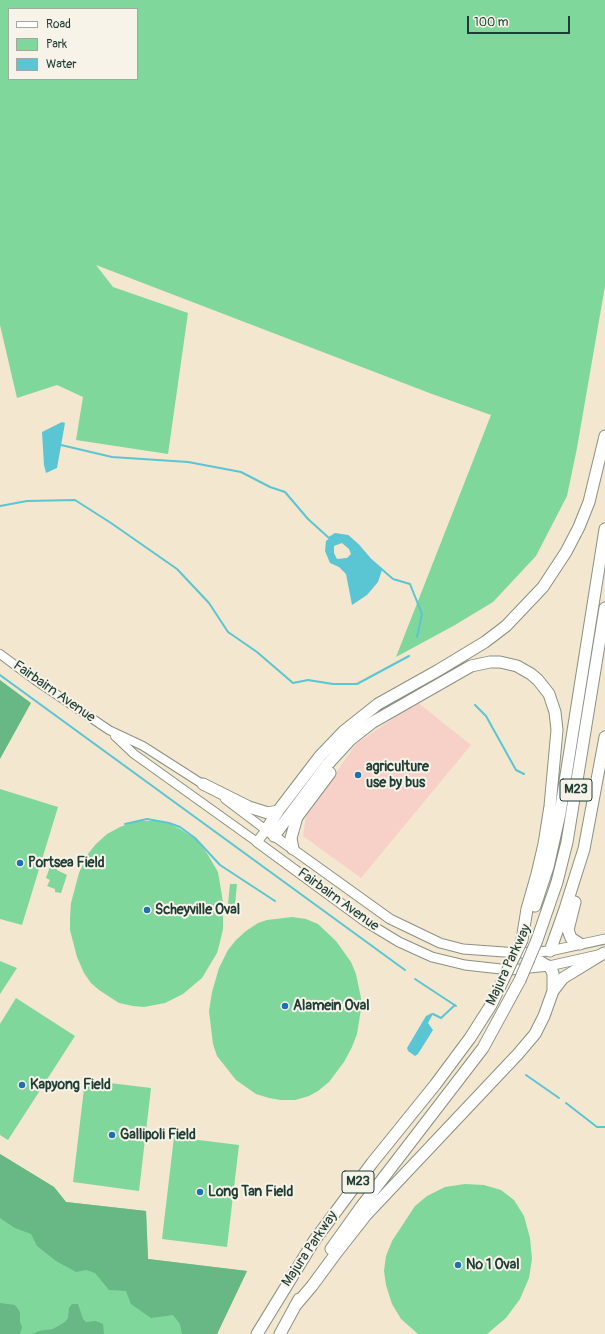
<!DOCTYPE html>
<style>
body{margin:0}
#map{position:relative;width:605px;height:1334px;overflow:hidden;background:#f3e7cf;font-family:Pangolin,sans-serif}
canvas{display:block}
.legend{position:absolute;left:8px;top:8px;width:130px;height:72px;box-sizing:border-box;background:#f7f3e8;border:1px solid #a1aaa0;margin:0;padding:5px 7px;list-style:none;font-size:12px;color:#1f3d34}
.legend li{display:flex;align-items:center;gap:8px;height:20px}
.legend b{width:20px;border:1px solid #a1aaa0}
.scale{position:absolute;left:467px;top:16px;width:103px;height:18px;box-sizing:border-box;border:2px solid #1f3d34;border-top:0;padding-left:5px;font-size:12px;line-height:14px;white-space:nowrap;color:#1f3d34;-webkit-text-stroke:3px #f7f3e8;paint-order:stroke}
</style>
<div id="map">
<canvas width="605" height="1334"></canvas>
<ul class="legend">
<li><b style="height:5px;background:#fff"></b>Road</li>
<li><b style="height:11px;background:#7fd79c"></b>Park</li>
<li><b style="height:11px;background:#5ac5d3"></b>Water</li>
</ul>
<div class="scale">100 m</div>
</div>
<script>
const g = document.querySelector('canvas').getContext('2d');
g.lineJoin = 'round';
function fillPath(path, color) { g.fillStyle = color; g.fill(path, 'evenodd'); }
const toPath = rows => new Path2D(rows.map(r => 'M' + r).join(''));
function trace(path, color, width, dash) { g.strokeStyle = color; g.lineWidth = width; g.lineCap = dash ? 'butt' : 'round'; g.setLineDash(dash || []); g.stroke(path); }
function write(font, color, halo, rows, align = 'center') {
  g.font = font + ' Pangolin,sans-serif'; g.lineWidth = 4; g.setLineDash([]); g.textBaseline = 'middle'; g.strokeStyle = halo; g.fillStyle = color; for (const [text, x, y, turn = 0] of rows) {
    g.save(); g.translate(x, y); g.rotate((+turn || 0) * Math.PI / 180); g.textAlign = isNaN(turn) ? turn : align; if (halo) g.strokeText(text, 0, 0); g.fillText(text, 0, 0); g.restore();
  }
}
const built = toPath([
 [417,702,471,745,361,878,303,836,306,816,356,744]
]);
const green = toPath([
 [0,0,605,0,605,286,577,448,567,496,536,556,493,602,455,625,396,657,491,415,432,394,96,265,113,287,188,313,168,454,76,440,83,397,57,385,17,398,0,325],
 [9,9,137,9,137,79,9,79],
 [0,789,58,807,22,925,0,919],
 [136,821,157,821,170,824,180,829,197,840,208,855,218,872,223,902,223,929,220,942,217,953,202,978,183,994,165,1003,144,1007,133,1006,119,1003,99,990,91,983,84,973,77,957,70,930,70,917,71,903,79,873,87,855,96,844,107,834,120,827],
 [52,861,59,862,57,870,67,875,61,893,55,892,55,889,47,886,50,880,46,878],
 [230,884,237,884,234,915,227,914],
 [292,917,306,919,318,924,336,941,351,962,356,974,361,998,361,1009,357,1034,352,1047,344,1062,329,1082,318,1091,309,1096,295,1100,281,1100,269,1098,256,1094,236,1080,217,1056,213,1044,209,1011,212,992,219,968,228,950,236,940,246,931,258,923,267,920],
 [0,961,17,968,0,994],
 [16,998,75,1036,8,1140,0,1135,0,1024],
 [85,1080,151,1088,139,1191,73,1182],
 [174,1137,239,1145,227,1247,162,1239],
 [0,1154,54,1187,66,1202,146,1211,148,1259,247,1271,217,1334,0,1334],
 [465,1184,484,1185,501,1190,514,1200,524,1216,530,1238,532,1259,529,1278,520,1299,506,1318,487,1334,418,1334,401,1319,392,1304,386,1285,384,1271,386,1256,392,1241,415,1206,427,1196,445,1187]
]);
const forest = toPath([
 [0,680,31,703,0,759],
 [0,1154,54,1187,66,1202,146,1211,148,1259,247,1271,217,1334,182,1334,180,1324,173,1315,151,1318,131,1304,126,1291,109,1290,95,1273,86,1270,76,1272,56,1261,37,1246,31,1234,15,1228,0,1218],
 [0,1303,15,1305,20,1312,20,1322,22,1327,20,1334,0,1334],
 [72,1304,78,1304,83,1319,86,1322,96,1321,103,1324,104,1334,32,1334,39,1331,53,1329,65,1322,68,1318,69,1308]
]);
const water = toPath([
 [62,422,65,423,57,468,46,473,44,465,42,432],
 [335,534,348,536,358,545,370,559,382,570,378,582,367,595,352,605,346,574,339,567,330,563,325,551,326,541],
 [342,543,349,549,351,554,347,558,337,559,334,553,334,546],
 [432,1013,433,1014,428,1023,433,1030,418,1054,415,1056,408,1051,407,1048,426,1016]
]);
const stream = toPath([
 [61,445,112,457,188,462,241,472,270,487,285,492,308,519,329,538,335,534,348,536,358,545,370,559,393,579,410,584,422,614,417,637],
 [0,506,27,501,75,500,111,523,177,569,209,603,228,632,257,652,293,683,308,680,333,684,357,684,409,656],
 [0,675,405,970],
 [475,705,486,716,516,770,524,774],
 [125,824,147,819,169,823,180,827,195,838,220,865,275,901],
 [415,979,456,1006],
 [433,1014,441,1018,455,1005],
 [526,1075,559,1098],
 [566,1103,597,1127,605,1127]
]);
const secondary = toPath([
 [0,654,35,680,109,730,143,746,207,787],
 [115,736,134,754,257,842],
 [225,799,266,830]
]);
const primary = toPath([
 [526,955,538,959,549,966],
 [598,955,549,966,510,970,465,965,432,957,399,942,366,922,257,842,266,830,390,919,440,943,463,949,518,953,550,951,605,939]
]);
const highway = toPath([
 [203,784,249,807,268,813,278,811],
 [266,830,278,811,320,756,344,731,378,704,437,671,485,642,506,626,543,587,566,552,579,527,589,502,605,436],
 [274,836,327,765,350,740,373,722,471,666,490,662,500,662,517,666,531,674,538,680,549,694,555,712,557,730,550,806,544,844,537,874,527,909,522,940],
 [293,849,291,838,297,817,330,773],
 [575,902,568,930,571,938,580,944],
 [535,906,548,867,560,813,605,529],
 [537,940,557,882,567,842,605,608],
 [550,951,565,909,584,849,605,737],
 [553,991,563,978,604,953],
 [331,1249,361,1207,483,1048,520,980],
 [295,1306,312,1286,337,1252,366,1215,518,1054,535,1034,544,1016,553,991,553,973,549,966],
 [257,1334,314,1241,372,1163,435,1085,470,1038,491,1005,503,980],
 [280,1334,299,1299]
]);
const highwayBridge = toPath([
 [503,980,522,940],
 [520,980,537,940]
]);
const markers = [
 [358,775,4,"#1f6fb2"],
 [20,863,4,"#1f6fb2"],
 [147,910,4,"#1f6fb2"],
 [285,1006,4,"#1f6fb2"],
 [22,1085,4,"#1f6fb2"],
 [112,1135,4,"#1f6fb2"],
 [200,1192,4,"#1f6fb2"],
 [458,1265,4,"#1f6fb2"]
];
const shields = [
 [576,790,32],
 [358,1182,32]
];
const shieldNames = [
 ["M23",576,790],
 ["M23",358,1182]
];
const streetNames = [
 ["Fairbairn Avenue",54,692,35],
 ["Fairbairn Avenue",338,900,36],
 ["Majura Parkway",509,965,-65],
 ["Majura Parkway",310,1249,-56]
];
const poiNames = [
 ["agriculture",366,767],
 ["use by bus",366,783],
 ["Portsea Field",28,863],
 ["Scheyville Oval",155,910],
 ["Alamein Oval",293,1006],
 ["Kapyong Field",30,1085],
 ["Gallipoli Field",120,1135],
 ["Long Tan Field",208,1192],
 ["No 1 Oval",466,1265]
];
fillPath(built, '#f7d1c8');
fillPath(green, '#7fd79c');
fillPath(forest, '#67b884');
fillPath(water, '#5ac5d3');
trace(stream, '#5ac5d3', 2);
trace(secondary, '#899282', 10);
trace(primary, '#899282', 11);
trace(highway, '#899282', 13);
trace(secondary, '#fff', 8);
trace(primary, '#fff', 9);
trace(highway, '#fff', 11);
trace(highwayBridge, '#899282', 13, []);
trace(highwayBridge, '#fff', 11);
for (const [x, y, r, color] of markers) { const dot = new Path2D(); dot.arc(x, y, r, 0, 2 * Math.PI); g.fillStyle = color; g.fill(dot); trace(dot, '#f7f3e8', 1.5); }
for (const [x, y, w] of shields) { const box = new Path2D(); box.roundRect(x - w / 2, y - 11, w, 22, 3); g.fillStyle = '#f7f3e8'; g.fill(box); trace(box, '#1f3d34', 1); }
write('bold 13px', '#1f3d34', null, shieldNames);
write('14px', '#1f3d34', '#f7f3e8', streetNames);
write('bold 14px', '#1f3d34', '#f7f3e8', poiNames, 'left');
</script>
